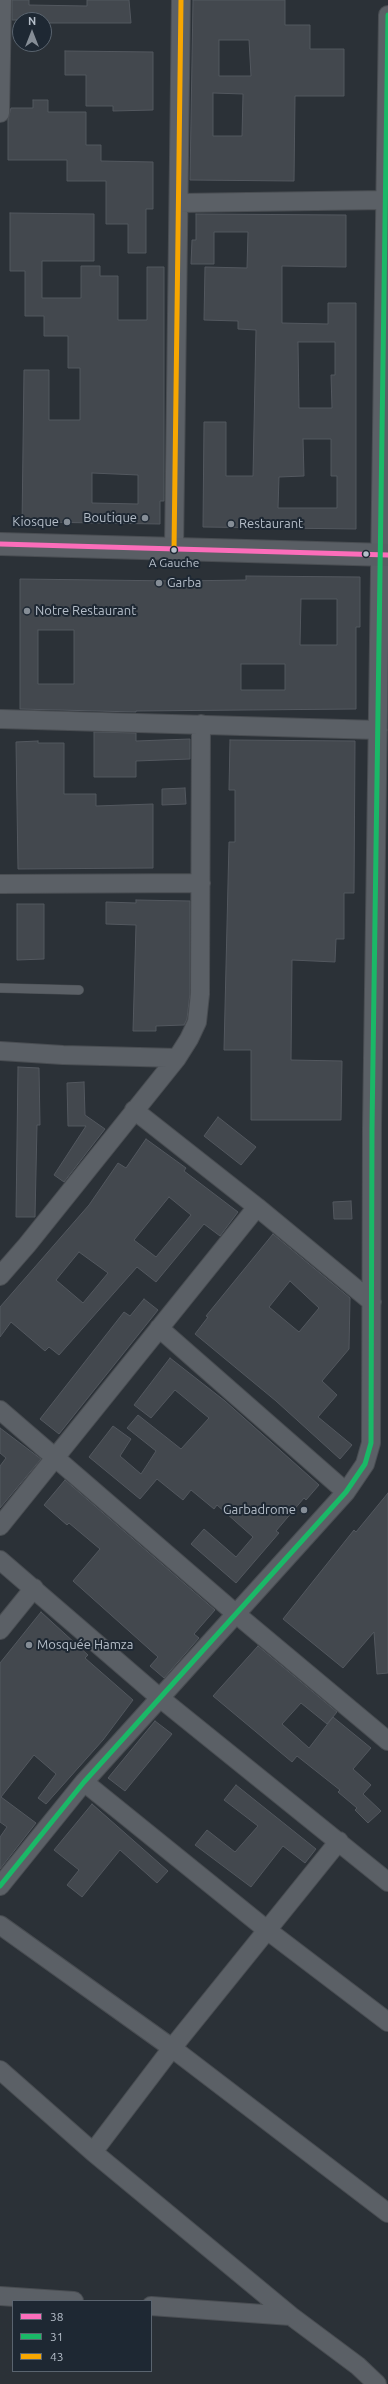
<!DOCTYPE html>
<meta charset="utf-8">
<style>
body{margin:0}
#map{position:relative;width:388px;height:2384px;overflow:hidden;background:#2b3137;font-family:Ubuntu,sans-serif}
canvas{display:block}
.legend{position:absolute;left:12px;top:2300px;width:140px;height:72px;box-sizing:border-box;background:#1e2833;border:1px solid #5a646f;margin:0;padding:5px 7px;list-style:none;font-size:12px;color:#b5bec9}
.legend li{display:flex;align-items:center;gap:8px;height:20px}
.legend b{width:20px;border:1px solid #5a646f}
.north{position:absolute;left:12px;top:12px;width:40px;height:40px;box-sizing:border-box;background:#1e2833;border:1px solid #5a646f;border-radius:50%;rotate:0deg;font-size:11px;font-weight:700;line-height:16px;text-align:center;color:#b5bec9}
.north::after{content:'';display:block;margin:auto;width:14px;height:18px;background:#858d96;clip-path:polygon(50% 0,100% 100%,50% 72%,0 100%)}
</style>
<div id="map">
<canvas width="388" height="2384"></canvas>
<ul class="legend">
<li><b style="height:5px;background:#fb6dba"></b>38</li>
<li><b style="height:5px;background:#1ab867"></b>31</li>
<li><b style="height:5px;background:#f7a600"></b>43</li>
</ul>
<div class="north">N</div>
</div>
<script>
const g = document.querySelector('canvas').getContext('2d');
g.lineJoin = 'round';
function fillPath(path, color) { g.fillStyle = color; g.fill(path, 'evenodd'); }
const toPath = rows => new Path2D(rows.map(r => 'M' + r).join(''));
function trace(path, color, width, dash) { g.strokeStyle = color; g.lineWidth = width; g.lineCap = dash ? 'butt' : 'round'; g.setLineDash(dash || []); g.stroke(path); }
function write(font, color, halo, rows, align = 'center') {
  g.font = font + ' Ubuntu,sans-serif'; g.lineWidth = 4; g.setLineDash([]); g.textBaseline = 'middle'; g.strokeStyle = halo; g.fillStyle = color; for (const [text, x, y, turn = 0] of rows) {
    g.save(); g.translate(x, y); g.rotate((+turn || 0) * Math.PI / 180); g.textAlign = isNaN(turn) ? turn : align; if (halo) g.strokeText(text, 0, 0); g.fillText(text, 0, 0); g.restore();
  }
}
const building = toPath([
 [12,0,29,0,29,5,87,6,87,0,129,0,131,23,44,23,44,20,12,20,12,0],
 [193,0,285,0,285,25,310,25,310,49,344,49,344,96,295,96,294,181,190,180,193,0],
 [219,40,249,40,251,76,219,76,219,40],
 [213,93,243,94,242,136,213,136,213,93],
 [65,51,153,52,153,110,113,111,113,106,86,106,86,75,65,75,65,51],
 [33,100,48,100,48,112,86,112,86,145,101,145,101,161,153,162,153,209,146,209,146,253,128,253,128,224,106,224,106,181,67,181,67,160,8,160,8,119,11,108,33,108,33,100],
 [10,213,94,214,94,261,42,261,42,298,81,298,81,266,100,266,100,276,118,276,118,320,147,320,147,267,164,267,164,501,160,501,160,524,37,522,37,526,22,526,24,370,49,370,49,420,80,420,80,368,68,368,68,336,44,336,44,316,25,316,25,271,10,271,10,213],
 [92,473,138,475,138,504,92,503,92,473],
 [196,214,346,215,346,267,282,266,282,323,328,324,328,303,356,303,356,529,203,527,204,422,226,422,226,476,253,476,256,330,238,329,238,321,204,320,205,267,247,268,248,232,214,232,214,264,191,264,192,240,196,240,196,214],
 [298,342,335,342,335,375,331,375,332,408,299,408,298,342],
 [303,439,331,439,331,476,337,476,337,508,278,508,279,477,304,476,303,439],
 [246,576,360,577,360,627,356,627,356,709,136,711,136,712,20,709,20,579,177,581,246,580,246,576],
 [301,599,337,599,337,645,300,645,301,599],
 [38,630,74,630,74,684,38,684,38,630],
 [241,664,285,664,285,690,241,690,241,664],
 [94,732,136,733,136,741,190,739,190,759,136,761,136,777,94,777,94,732],
 [230,740,355,741,354,893,344,893,344,939,336,939,335,962,292,960,291,1060,342,1061,341,1120,251,1120,251,1050,224,1050,229,842,235,842,235,790,229,790,230,740],
 [38,741,38,743,64,743,64,794,96,794,96,806,153,804,153,868,18,869,16,742,38,741],
 [185,788,186,804,162,805,162,789,185,788],
 [136,900,190,901,190,993,187,1019,184,1025,156,1026,156,1031,133,1031,136,925,106,924,106,902,136,903,136,900],
 [17,904,44,904,44,959,17,960,17,904],
 [18,1067,39,1068,40,1125,37,1125,35,1217,16,1217,18,1067],
 [84,1082,85,1115,105,1129,64,1182,54,1175,86,1126,68,1126,67,1083,84,1082],
 [218,1117,256,1147,241,1165,204,1136,218,1117],
 [146,1139,186,1168,184,1171,238,1212,220,1236,204,1224,156,1282,137,1267,59,1355,49,1347,45,1351,11,1322,0,1337,0,1307,89,1205,118,1163,126,1168,146,1139],
 [169,1197,191,1215,156,1257,134,1240,169,1197],
 [79,1252,108,1273,83,1303,56,1280,79,1252],
 [351,1201,352,1219,334,1219,333,1202,351,1201],
 [273,1234,350,1298,349,1349,322,1381,337,1395,318,1417,352,1445,340,1459,276,1401,195,1334,208,1317,206,1316,273,1234],
 [290,1281,319,1308,299,1332,269,1307,290,1281],
 [144,1299,158,1310,59,1434,40,1419,124,1312,130,1316,144,1299],
 [170,1358,225,1401,319,1485,306,1500,304,1498,276,1531,279,1533,236,1583,191,1544,204,1529,236,1557,253,1537,217,1505,214,1509,191,1490,183,1500,157,1479,140,1499,89,1457,113,1426,131,1439,120,1456,141,1474,156,1451,127,1428,138,1415,181,1449,209,1418,175,1390,151,1418,134,1405,170,1358],
 [0,1428,41,1459,0,1508,0,1466,6,1458,0,1453,0,1428],
 [65,1480,215,1610,194,1634,199,1638,164,1678,150,1666,158,1657,73,1581,100,1549,69,1523,67,1525,44,1505,65,1480],
 [388,1493,388,1673,377,1674,374,1632,343,1668,283,1619,354,1530,356,1532,388,1493],
 [41,1612,88,1655,85,1658,133,1700,103,1740,46,1804,38,1798,56,1774,34,1755,1,1797,36,1823,0,1869,0,1837,7,1827,0,1822,0,1663,41,1612],
 [258,1646,337,1712,327,1724,301,1703,282,1724,309,1748,333,1717,371,1748,353,1769,371,1785,363,1794,381,1811,368,1823,355,1810,357,1808,338,1792,340,1790,297,1756,292,1762,213,1696,258,1646],
 [155,1721,172,1734,125,1791,108,1778,155,1721],
 [236,1785,316,1849,305,1863,283,1846,251,1887,195,1845,207,1830,235,1852,258,1826,224,1800,236,1785],
 [92,1804,168,1871,157,1883,120,1850,82,1897,67,1885,79,1870,54,1850,92,1804]
]);
const lane = toPath([
 [0,988,79,990]
]);
const street = toPath([
 [0,113,2,0],
 [179,203,385,200],
 [174,550,181,0],
 [0,719,378,730],
 [0,884,201,883],
 [0,1051,63,1055,177,1058],
 [134,1110,257,1207,372,1302],
 [0,1276,27,1245,177,1058,189,1039,197,1022,200,994,201,724],
 [159,1328,346,1492],
 [0,1410,235,1613,388,1741],
 [0,1526,257,1207],
 [0,1560,160,1698,388,1882],
 [0,1630,34,1588],
 [84,1782,267,1930,388,2022],
 [0,1886,84,1782,346,1492,365,1464,371,1443,372,1127,388,15],
 [0,1925,172,2048,388,2213],
 [0,2070,93,2152,291,2316,358,2366,377,2384],
 [93,2152,172,2048,339,1841],
 [0,2296,74,2301],
 [151,2306,291,2316]
]);
const secondary = toPath([
 [0,544,388,555]
]);
const bus1 = toPath([
 [0,544,388,555]
]);
const bus2 = toPath([
 [0,1886,84,1782,346,1492,365,1464,371,1443,372,1127,388,15]
]);
const bus3 = toPath([
 [174,550,181,0]
]);
const markers = [
 [145,518,4,"#858d96"],
 [67,522,4,"#858d96"],
 [231,524,4,"#858d96"],
 [174,550,3.5,"#b5bec9"],
 [366,554,3.5,"#b5bec9"],
 [159,583,4,"#858d96"],
 [27,611,4,"#858d96"],
 [304,1510,4,"#858d96"],
 [29,1645,4,"#858d96"]
];
const busNames = [
 ["A Gauche",174,563]
];
const poiNames = [
 ["Boutique",137,518,"right"],
 ["Kiosque",59,522,"right"],
 ["Restaurant",239,524],
 ["Garba",167,583],
 ["Notre Restaurant",35,611],
 ["Garbadrome",296,1510,"right"],
 ["Mosquée Hamza",37,1645]
];
fillPath(building, '#43484e');
trace(building, '#53585f', 1);
trace(lane, '#494d52', 10);
trace(street, '#494d52', 20);
trace(secondary, '#494d52', 24);
trace(lane, '#5b6066', 9);
trace(street, '#5b6066', 18);
trace(secondary, '#595e64', 22);
trace(bus1, '#fb6dba', 5);
trace(bus2, '#1ab867', 5);
trace(bus3, '#f7a600', 5);
for (const [x, y, r, color] of markers) { const dot = new Path2D(); dot.arc(x, y, r, 0, 2 * Math.PI); g.fillStyle = color; g.fill(dot); trace(dot, '#1e2833', 1.5); }
write('12px', '#b5bec9', '#1e2833', busNames);
write('13px', '#b5bec9', '#1e2833', poiNames, 'left');
</script>
